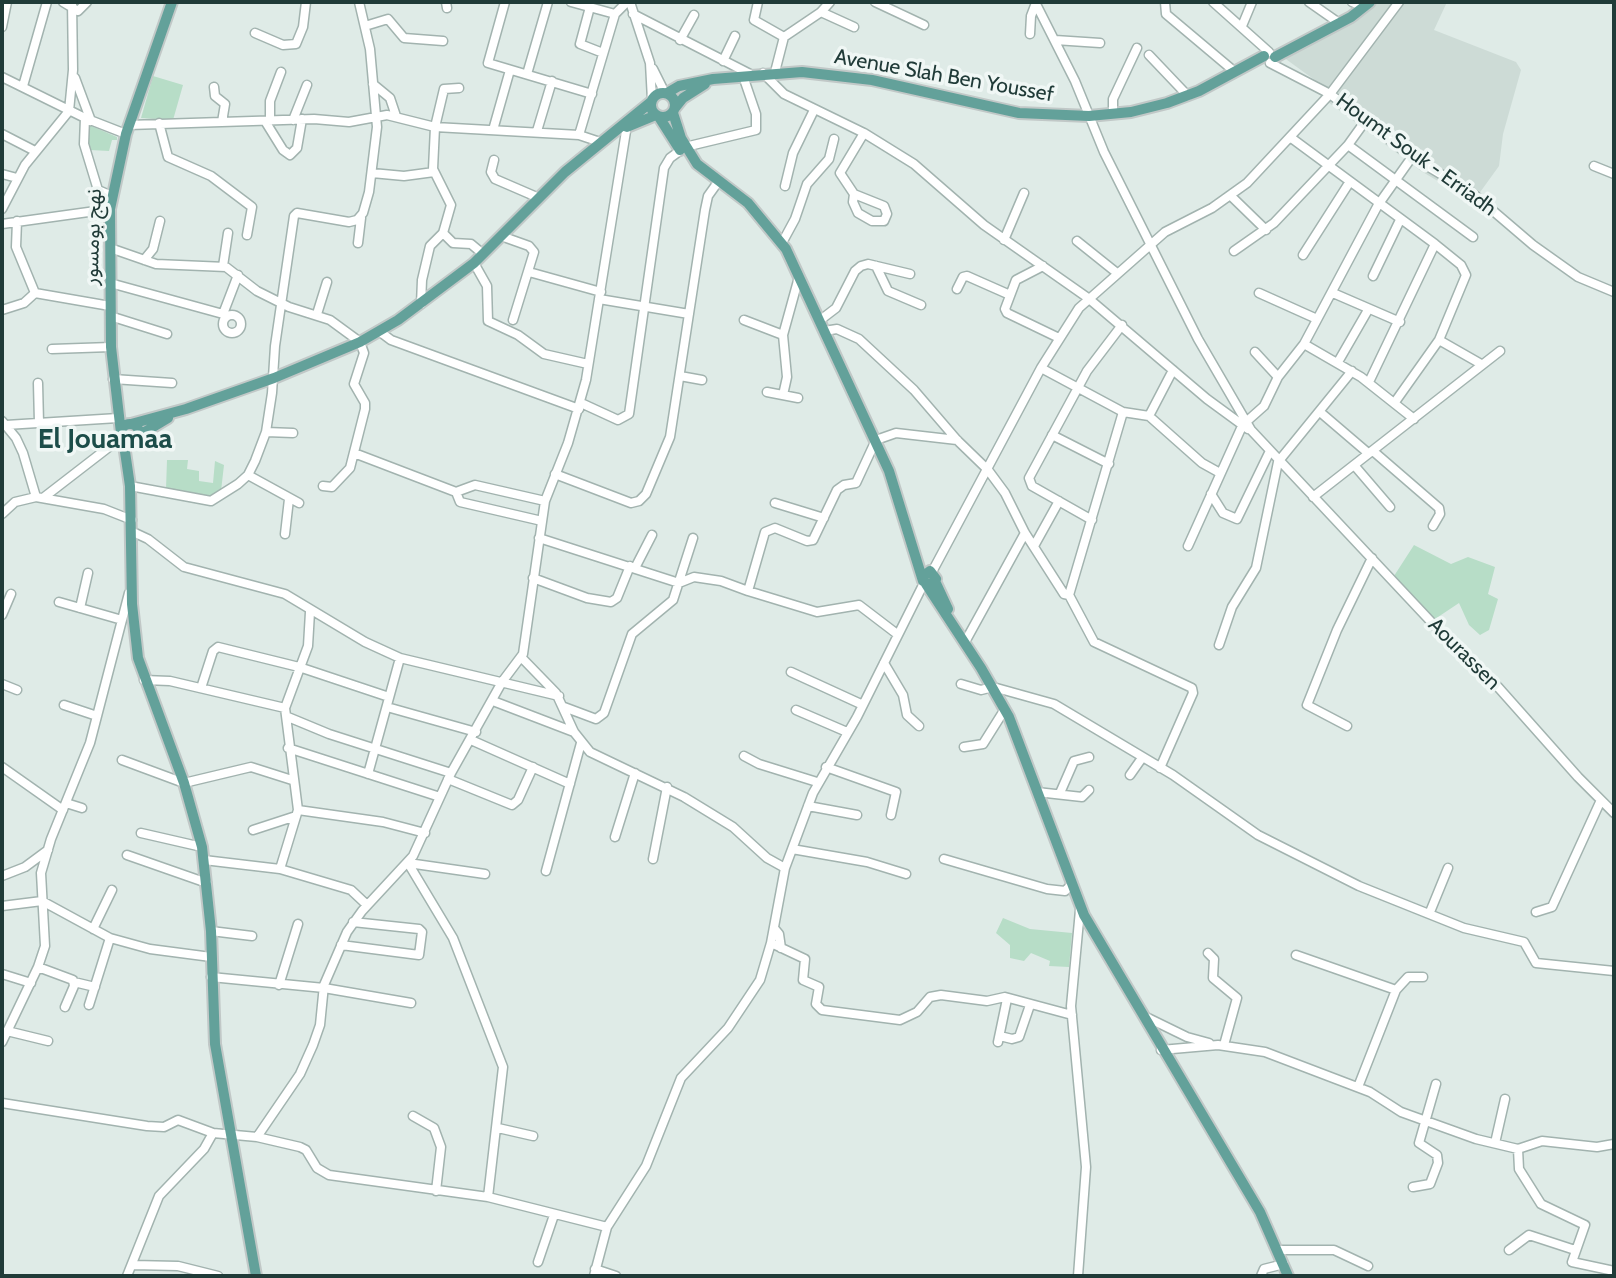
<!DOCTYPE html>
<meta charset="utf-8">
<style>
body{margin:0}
#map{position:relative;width:1616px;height:1278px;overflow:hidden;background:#dfebe7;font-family:Cabin,sans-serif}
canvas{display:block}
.frame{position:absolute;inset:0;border:4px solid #203b38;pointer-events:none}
</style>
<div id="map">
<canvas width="1616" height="1278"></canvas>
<div class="frame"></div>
</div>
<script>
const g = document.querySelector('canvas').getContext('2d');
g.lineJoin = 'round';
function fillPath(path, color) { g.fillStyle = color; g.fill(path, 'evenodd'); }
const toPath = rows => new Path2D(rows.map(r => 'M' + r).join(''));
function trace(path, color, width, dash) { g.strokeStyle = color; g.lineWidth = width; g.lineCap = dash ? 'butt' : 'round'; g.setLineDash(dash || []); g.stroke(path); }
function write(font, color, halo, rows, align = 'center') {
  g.font = font + ' Cabin,"Noto Sans Arabic",sans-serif'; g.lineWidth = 7; g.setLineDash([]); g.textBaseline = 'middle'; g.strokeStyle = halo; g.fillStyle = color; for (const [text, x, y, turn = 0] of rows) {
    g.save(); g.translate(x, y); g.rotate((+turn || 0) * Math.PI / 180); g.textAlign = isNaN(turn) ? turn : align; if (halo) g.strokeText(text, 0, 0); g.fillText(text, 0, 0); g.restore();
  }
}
const built = toPath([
 [1375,2,1447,2,1434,30,1516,62,1521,70,1503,134,1499,166,1473,202,1421,171,1328,102,1334,94,1283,57,1364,14]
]);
const green = toPath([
 [153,76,183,85,173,120,141,118],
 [89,125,117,137,117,140,112,140,109,151,90,150,87,142],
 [167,460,188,460,187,469,199,471,199,481,213,483,215,461,224,465,221,491,216,497,207,497,166,489],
 [1414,545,1451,564,1468,557,1495,567,1488,594,1498,599,1489,630,1480,635,1469,625,1459,603,1435,619,1399,582,1394,576],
 [1003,918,1030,929,1072,933,1069,967,1049,966,1050,961,1031,953,1024,961,1010,958,1010,945,996,933]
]);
const minor = toPath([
 [63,2,78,11,87,2],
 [446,2,447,8],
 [505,2,488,63,592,94],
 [571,2,615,14],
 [630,2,650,63,652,100],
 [758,2,754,20,784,37],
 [875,2,924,25],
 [1035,2,1075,81,1104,152,1198,339,1251,430,1435,626,1498,687,1578,777,1614,813],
 [1165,2,1166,14,1235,72],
 [1213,2,1269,52],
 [1309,2,1339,23],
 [1352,2,1364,7],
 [590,7,580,44,603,53],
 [821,12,854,27],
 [633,14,750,74],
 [365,26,388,19,404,38,443,41],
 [1242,26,1252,2],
 [2,27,7,2],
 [255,33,283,45,296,44,303,27,306,2],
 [1030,34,1031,16,1036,3],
 [680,40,694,15],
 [1055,40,1100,43],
 [1149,55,1188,96],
 [723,61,735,36],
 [1270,63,1330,94,1412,157,1471,192,1533,245,1578,277,1614,292],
 [653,69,665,93],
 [775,72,784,37,821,12,830,2],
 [763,73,784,94,864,133,914,164,984,225,1088,298,1207,399,1248,429],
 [527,74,548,2],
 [2,77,85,118,126,134],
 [75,78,91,121],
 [373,84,390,98,396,116],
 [23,86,47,2],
 [214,87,215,96,225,104,222,122],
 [459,88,444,89,435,127,433,169,451,205,443,233,453,243,471,244,483,254],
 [1113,114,1113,99,1137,48],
 [85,118,84,144,98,190,112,196],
 [293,120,307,85],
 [1366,120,1348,145,1473,237],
 [265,121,283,150,290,155,297,148,302,119],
 [270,121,270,101,281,72],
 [159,123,168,157,211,176,252,207,247,235],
 [129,125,314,119,349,122,387,115,435,127,579,135,600,142],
 [493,130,510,70],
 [537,131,552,81],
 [2,134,35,151],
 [579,135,615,14,627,2],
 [1290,137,1435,244,1461,265,1466,275,1439,340,1395,402],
 [494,160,491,172,495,179,539,198],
 [1594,166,1614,174],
 [372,173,404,176,434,172],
 [2,174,17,178],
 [785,186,793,153,814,110],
 [854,194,884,206,887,214,884,221,872,221,858,213,853,202,854,194],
 [854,194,840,173,864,133],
 [1231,196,1266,230],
 [2,209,25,165,69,111,73,70,72,2],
 [17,221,16,247,35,293],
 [2,224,110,209],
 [501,236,529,246,534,252,513,320],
 [1004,240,1024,193],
 [1077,241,1117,273],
 [358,243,361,218],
 [782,243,795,219,807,184,829,159,834,139],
 [110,248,156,264,226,267,257,291,289,307,330,320,360,342,364,353,354,384,365,403,365,409,350,468,332,487,323,486],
 [1234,251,1274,223,1348,145],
 [1303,255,1349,183],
 [144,260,153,249,160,221],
 [474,263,487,286,488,321,518,335,544,354,588,364],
 [223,266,228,233],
 [876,266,888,291,921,305],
 [1043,266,1016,280,1005,309,1007,313,1059,338],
 [529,272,601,292],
 [1373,276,1400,220],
 [110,283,223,314,238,275],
 [957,289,963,277,967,276,1010,295],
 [1259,293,1317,319],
 [1333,293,1400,322],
 [599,299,689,314],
 [421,304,422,280,430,246,443,233],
 [2,310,24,303,35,293,110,306],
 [317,314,327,282],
 '223 324a9 9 0 1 1 18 0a9 9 0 1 1-18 0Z',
 [110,316,167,334],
 [744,320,783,335],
 [819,321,836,308,855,271,861,266,868,264,910,274],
 [379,331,391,340,579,409],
 [824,331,837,329,859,339,914,390,957,440,988,470,1005,493,1025,533,1064,594,1069,595,1094,642,1192,688,1193,693,1160,768],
 [1439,340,1481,364],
 [1304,344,1361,377,1414,419],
 [52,349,111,347],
 [1255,352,1278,377],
 [1338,362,1368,310],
 [1041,368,1123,412,1149,416,1202,463,1220,473],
 [680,376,702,380],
 [113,379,172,383],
 [1369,382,1435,244],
 [38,383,39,423],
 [767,392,798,398],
 [783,395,787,377,783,335,799,277],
 [581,403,618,420,629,414,664,168,670,158,685,147,756,130,756,114,743,76],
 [1320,412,1368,453],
 [1149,416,1173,370],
 [2,421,16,438,23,453,36,497],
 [1246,422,1264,406,1278,377,1304,344,1378,205,1412,157],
 [6,425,118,418],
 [266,432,293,433],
 [1052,435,1109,464],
 [1373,451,1439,508,1440,514,1433,526],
 [354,453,456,492,475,485,545,501],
 [1354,465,1390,507],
 [555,474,631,503,639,501,646,494,670,437,705,210,708,196,718,182],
 [248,475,299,503],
 [130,486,211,501,238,484,248,475,255,461,266,432,272,393,275,346,294,216,297,213,349,222,357,220,363,213,369,192,377,127,370,49,359,2],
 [456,492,460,502,542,521],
 [1211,494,1223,513,1237,519,1269,453],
 [1313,497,1500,351],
 [43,498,122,437],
 [775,503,824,518],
 [2,514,15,502,36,497,104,509,132,520],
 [1092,520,1032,486,1029,478,1087,371,1122,325],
 [133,532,148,539,184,567,285,594,365,642,400,658,559,696],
 [285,534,289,499],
 [539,538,679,583,694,577,721,581,748,591,765,532,775,528,807,541,813,540,837,490,844,485,856,483,876,440,896,433,957,440],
 [1034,546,1059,501],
 [1188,546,1243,424],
 [635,568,652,535],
 [932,572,1041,368,1079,308,1165,232,1212,208,1247,183,1330,94,1399,2],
 [533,578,587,598,611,602,617,598,630,566],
 [748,591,817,612,859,605,897,634],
 [1069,595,1123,412],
 [59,602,122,620],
 [80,608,88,573],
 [2,615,11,594],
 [965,642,1025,533],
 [1219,645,1232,607,1256,568,1278,462,1352,371],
 [521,657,556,693,574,732,590,752,684,797,733,827,767,858,785,868],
 [884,663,903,695,907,715,919,726],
 [791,672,863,705],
 [144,680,170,681,285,708],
 [2,684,17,690],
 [961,684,981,690,993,687,1054,704,1173,775,1258,835,1359,886,1464,928,1524,942,1536,963,1614,971],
 [201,688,213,651,218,647,299,667,389,697],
 [493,701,574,732],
 [64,705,97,716],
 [387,707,476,732],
 [564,707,596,719,604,713,632,634,673,600,693,538],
 [796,710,847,732],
 [288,717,329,734,451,773],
 [1347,726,1307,705,1337,630,1372,558],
 [471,740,570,784],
 [964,747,983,744,1005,709],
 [288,748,440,797],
 [744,756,759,764,817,782],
 [122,760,184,783,251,767,292,780],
 [2,767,63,810],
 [826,767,896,792,891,815],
 [368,774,400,658],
 [1130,775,1142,758],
 [448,779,512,805,518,800,533,767],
 [1037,792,1082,797,1089,790],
 [1060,793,1074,761,1089,757],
 [66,803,82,808],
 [808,806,857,815],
 [298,810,383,822,425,833],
 [253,830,296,816],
 [141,833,202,847],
 [615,837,635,773],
 [792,849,867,862,906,874],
 [127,855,207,883],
 [653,859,667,787],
 [944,859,1047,889,1065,891,1070,886],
 [204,860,280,869,351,890,367,905],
 [408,863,453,938,503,1067,488,1197],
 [408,863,485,874],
 [280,869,298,810,285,708,308,646,310,612],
 [546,871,581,743],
 [2,876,25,867,48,850],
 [2,906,42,901,110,938,150,949,211,957],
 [1430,912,1448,868],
 [1536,912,1552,907,1601,800],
 [774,928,779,934,781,948],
 [93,929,112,890],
 [211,931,252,936],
 [771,943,805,959,803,980,819,987,816,1004,822,1010,900,1020,917,1012,930,997,941,995,987,1001,1005,997,1072,1015],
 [341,945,419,955,422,932,419,929,353,922],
 [1208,953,1214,959,1213,978,1237,998,1224,1045],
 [1296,955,1396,990],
 [38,967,73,980,74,986,65,1007],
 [2,974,31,983],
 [211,977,324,988,411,1003],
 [74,982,95,987],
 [279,985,298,924],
 [89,1005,110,938],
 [1144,1016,1187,1037,1209,1043],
 [7,1031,48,1041],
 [1000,1036,1012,1039,1019,1037,1030,1005],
 [2,1042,38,967,45,946,41,873,51,839,90,743,129,593],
 [998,1042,1007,999],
 [1161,1050,1218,1045,1265,1052,1370,1092,1401,1112,1476,1139,1518,1149,1542,1141,1597,1147,1614,1144],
 [1358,1087,1396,990,1408,977,1423,977],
 [2,1103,147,1126,164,1127,178,1120,213,1133],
 [413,1116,434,1128,441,1147,436,1191],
 [498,1128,533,1136],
 [257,1137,300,1074,313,1045,320,1025,324,985,347,932,362,911,413,856,451,773,502,682,523,654,545,501,568,443,586,380,627,125],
 [1495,1143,1505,1099],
 [1518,1149,1519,1169,1541,1204,1585,1225,1572,1262,1614,1271],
 [1413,1187,1430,1184,1438,1163,1437,1155,1419,1143,1436,1084],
 [1279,1250,1334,1250,1368,1266],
 [1509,1250,1529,1235,1575,1250],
 [538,1262,554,1215],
 [133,1265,178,1266,218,1276],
 [595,1269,616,1276],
 [127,1276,159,1196,204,1149,213,1133,257,1137,300,1147,306,1150,317,1168,329,1175,488,1197,607,1227],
 [594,1276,607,1227,646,1166,681,1078,728,1028,760,980,771,943,785,868,813,793,857,717,924,583],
 [1078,1276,1086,1167,1071,1006,1080,910],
 [1261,1276,1264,1269,1284,1264]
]);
const major = toPath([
 [1275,57,1351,17,1370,2],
 '651 105a12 12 0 1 1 24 0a12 12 0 1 1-24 0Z',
 [667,93,679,86,713,79,802,72,872,80,1019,113,1089,116,1131,112,1167,103,1199,91,1264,56],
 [675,108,683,98,705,84],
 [673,113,681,138,697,164,748,203,786,249,889,471,923,581,930,585,936,579,930,571,922,577],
 [659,117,680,150],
 [627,127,656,115],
 [131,424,186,409,274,378,360,342,398,320,474,263,565,172,651,102],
 '121 433a9 9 0 1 1 18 0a9 9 0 1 1-18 0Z',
 [121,433,111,347,110,209,126,134,172,2],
 [138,436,168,418],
 [123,438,130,486,132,604,138,658,184,783,202,847,211,931,215,1044,256,1276],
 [935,581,948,609],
 [926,584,981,668,1009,717,1084,915,1260,1212,1288,1276]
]);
const streetNames = [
 ["Avenue Slah Ben Youssef",944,76,10],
 ["Houmt Souk - Erriadh",1416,155,36],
 ["نهج بومسور",93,237,-88],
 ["Aourassen",1464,654,45]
];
const districtNames = [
 ["El Jouamaa",105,440]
];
fillPath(built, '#cddbd6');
fillPath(green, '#b7ddc7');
trace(minor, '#a2b3af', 11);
trace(major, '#c1c8c7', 14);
trace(minor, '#fff', 8);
trace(major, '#63a19a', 10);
write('21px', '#203b38', '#f0f7f5', streetNames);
write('bold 28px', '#1c4d49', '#f0f7f5', districtNames);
</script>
